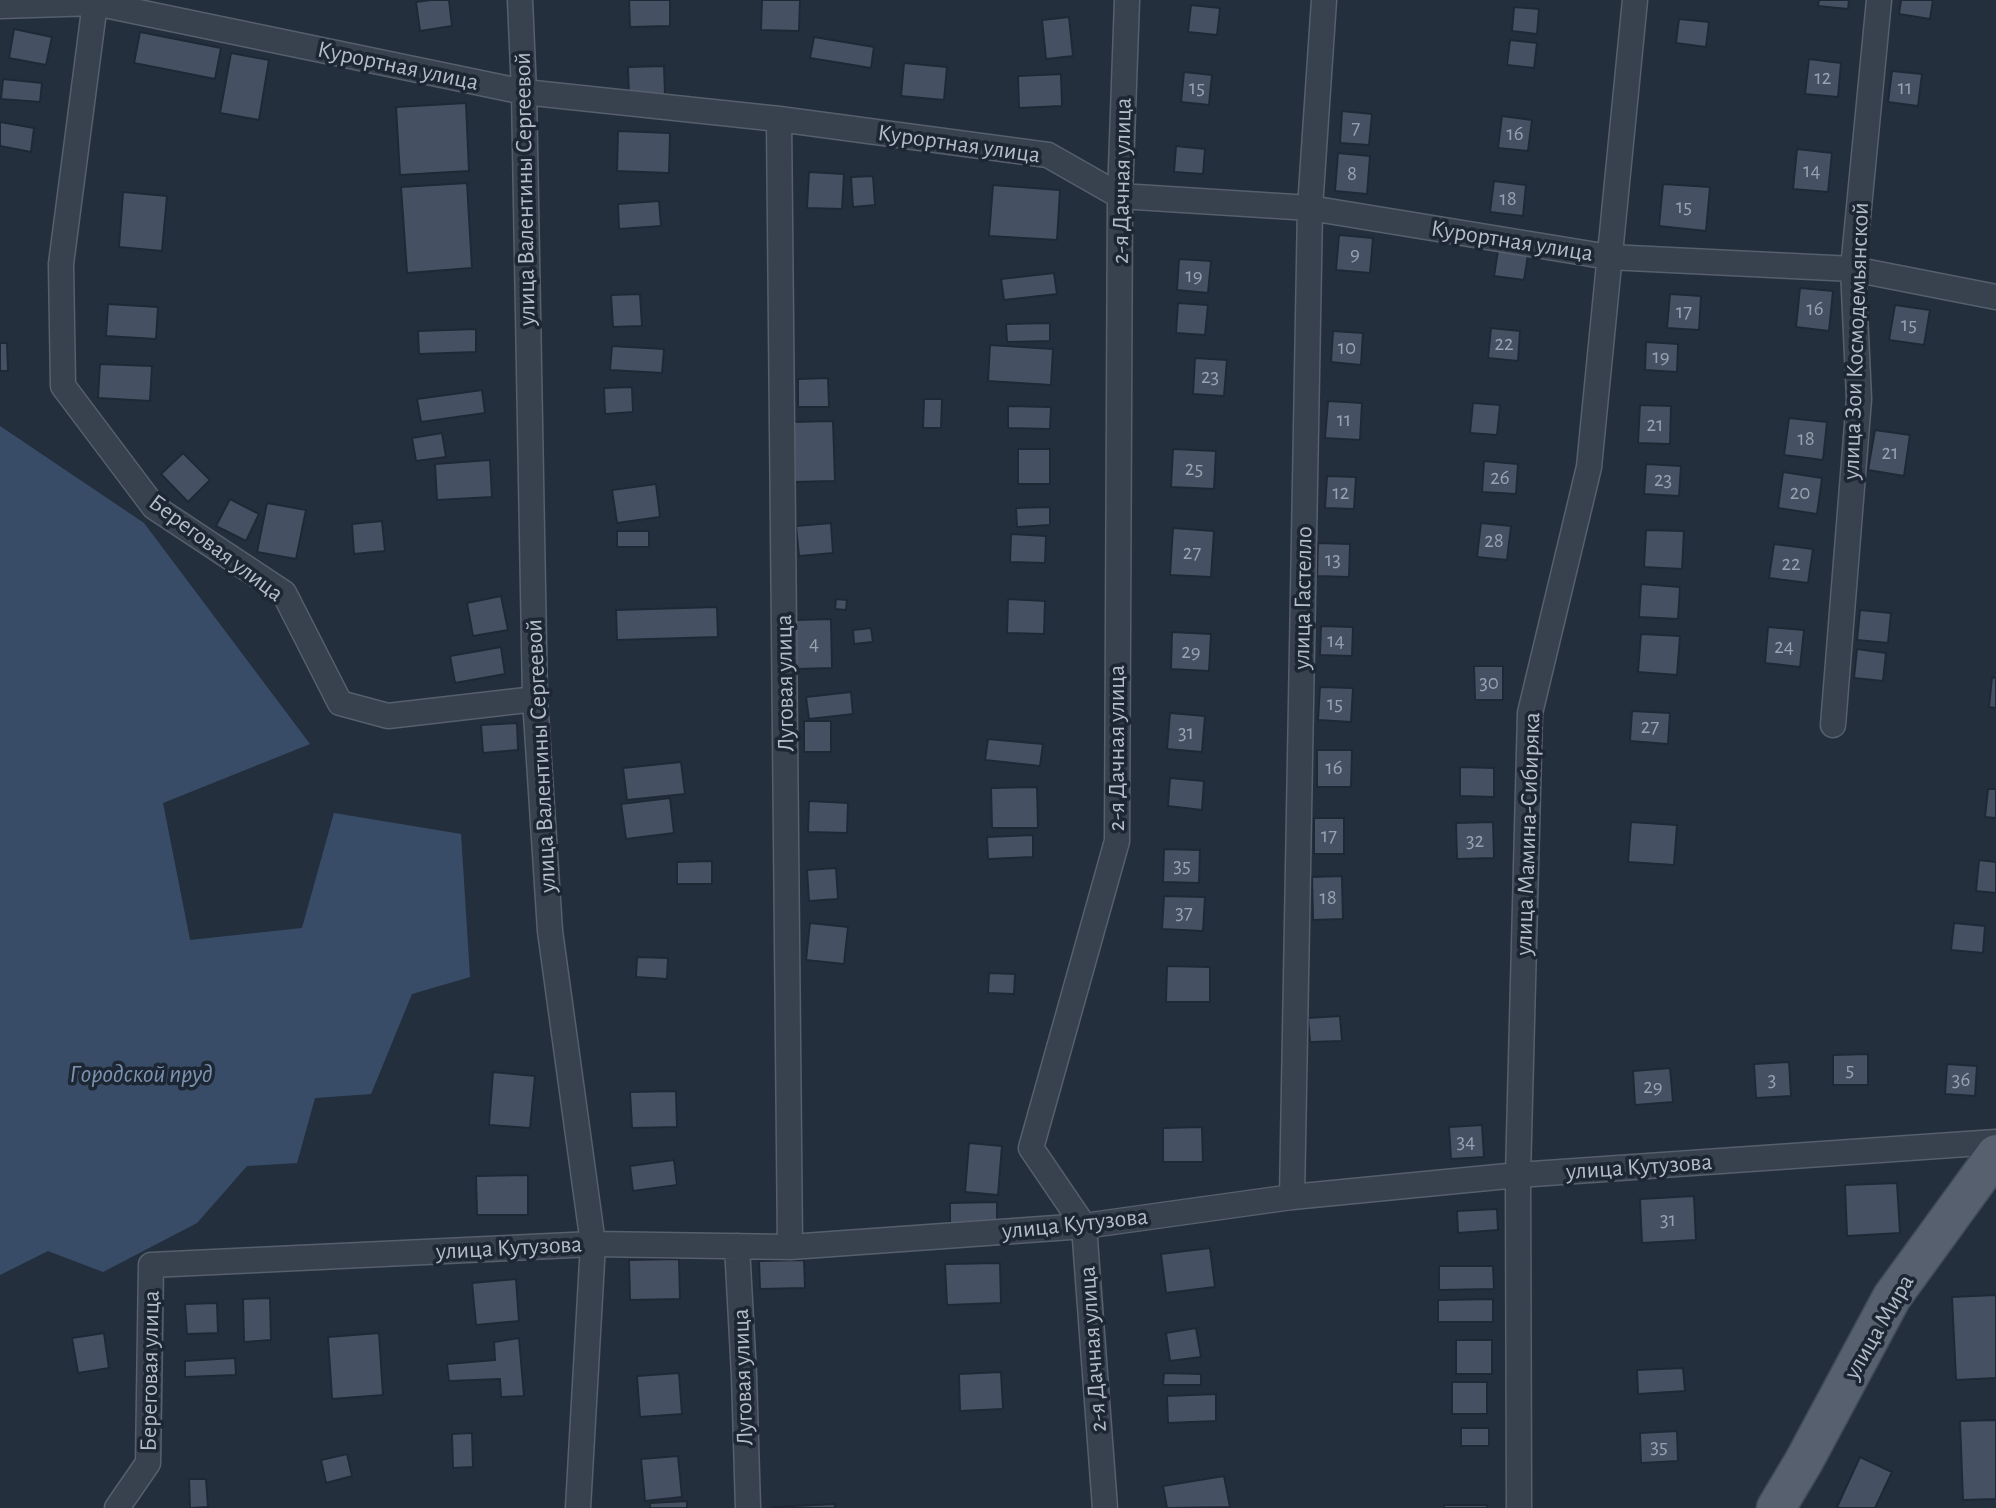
<!DOCTYPE html>
<meta charset="utf-8">
<style>
body{margin:0}
canvas{display:block;background:#242f3e}
</style>
<canvas width="1996" height="1508"></canvas>
<script>
const g = document.querySelector('canvas').getContext('2d');
g.lineJoin = 'round';
function fillPath(path, color) { g.fillStyle = color; g.fill(path, 'evenodd'); }
const toPath = rows => new Path2D(rows.map(r => 'M' + r).join(''));
function trace(path, color, width, dash) { g.strokeStyle = color; g.lineWidth = width; g.lineCap = dash ? 'butt' : 'round'; g.setLineDash(dash || []); g.stroke(path); }
function write(font, color, halo, rows, align = 'center') {
  g.font = font + ' "Alegreya Sans",sans-serif'; g.lineWidth = 7; g.setLineDash([]); g.textBaseline = 'middle'; g.strokeStyle = halo; g.fillStyle = color; for (const [text, x, y, turn = 0] of rows) {
    g.save(); g.translate(x, y); g.rotate((+turn || 0) * Math.PI / 180); g.textAlign = isNaN(turn) ? turn : align; if (halo) g.strokeText(text, 0, 0); g.fillText(text, 0, 0); g.restore();
  }
}
const water = toPath([
 [0,426,144,523,310,744,163,803,190,940,302,928,334,813,461,834,470,977,412,994,371,1094,315,1098,297,1163,247,1166,197,1223,103,1272,48,1251,0,1275]
]);
const building = toPath([
 [431,0,449,0,452,26,420,31,416,2,431,0],
 [629,0,670,0,670,26,630,27,629,0],
 [762,0,800,0,799,31,761,30,762,0],
 [1819,0,1849,0,1848,9,1818,6,1819,0],
 [1901,0,1933,0,1930,19,1899,14,1901,0],
 [1191,5,1220,8,1217,35,1188,32,1191,5],
 [1514,7,1539,9,1537,34,1512,31,1514,7],
 [1069,17,1073,56,1046,59,1042,20,1069,17],
 [1679,19,1709,22,1706,47,1676,43,1679,19],
 [14,29,52,37,46,65,9,58,14,29],
 [140,32,221,48,215,79,134,63,140,32],
 [814,37,874,47,871,68,810,58,814,37],
 [1510,40,1537,43,1534,68,1507,65,1510,40],
 [231,53,269,60,259,120,220,113,231,53],
 [1809,59,1841,63,1838,97,1805,94,1809,59],
 [904,63,947,67,944,100,901,96,904,63],
 [664,66,665,94,629,95,628,67,664,66],
 [1892,71,1922,74,1918,106,1888,102,1892,71],
 [1184,72,1212,75,1209,105,1181,102,1184,72],
 [1061,74,1062,106,1019,108,1018,76,1061,74],
 [3,79,42,83,40,102,1,99,3,79],
 [466,103,469,171,400,175,396,107,466,103],
 [1342,111,1372,114,1369,145,1340,143,1342,111],
 [1502,116,1532,120,1528,151,1498,148,1502,116],
 [0,122,34,128,31,152,0,146,0,122],
 [618,131,670,133,669,173,617,171,618,131],
 [1176,146,1205,149,1203,174,1174,172,1176,146],
 [1797,149,1832,153,1828,192,1793,189,1797,149],
 [1338,153,1370,156,1367,194,1335,191,1338,153],
 [809,172,844,174,842,209,807,208,809,172],
 [873,176,875,205,853,207,851,177,873,176],
 [1494,181,1526,185,1523,216,1490,212,1494,181],
 [467,183,472,268,407,273,401,187,467,183],
 [1663,184,1710,187,1706,231,1659,226,1663,184],
 [993,185,1060,190,1057,240,989,236,993,185],
 [123,192,167,196,162,251,119,247,123,192],
 [659,201,661,226,619,229,618,204,659,201],
 [1339,235,1373,238,1370,273,1336,270,1339,235],
 [1498,250,1528,255,1524,280,1494,276,1498,250],
 [1179,259,1211,261,1208,293,1177,290,1179,259],
 [1054,273,1057,294,1004,300,1001,279,1054,273],
 [1800,288,1833,291,1829,331,1796,327,1800,288],
 [640,294,642,326,613,327,611,295,640,294],
 [1670,294,1701,296,1699,330,1667,328,1670,294],
 [1178,303,1208,305,1205,335,1176,333,1178,303],
 [108,304,158,307,156,339,106,336,108,304],
 [1895,305,1930,310,1924,345,1889,340,1895,305],
 [1050,323,1050,341,1007,342,1006,324,1050,323],
 [1491,328,1520,331,1518,361,1488,358,1491,328],
 [476,329,476,352,419,354,418,331,476,329],
 [1333,331,1363,333,1361,365,1331,362,1333,331],
 [1646,342,1678,344,1677,372,1645,370,1646,342],
 [0,343,7,343,8,371,0,371,0,343],
 [990,345,1053,349,1051,385,988,381,990,345],
 [612,346,664,349,662,373,610,370,612,346],
 [1195,358,1227,360,1224,396,1193,394,1195,358],
 [100,364,152,366,150,401,98,398,100,364],
 [828,378,829,407,798,407,798,379,828,378],
 [632,387,633,412,605,414,604,388,632,387],
 [482,390,485,413,421,422,417,399,482,390],
 [924,399,942,399,941,428,923,428,924,399],
 [1328,401,1362,403,1360,440,1325,438,1328,401],
 [1473,403,1500,405,1497,435,1470,433,1473,403],
 [1640,405,1671,406,1670,444,1638,443,1640,405],
 [1008,406,1051,407,1050,429,1008,428,1008,406],
 [1789,418,1827,422,1823,460,1784,455,1789,418],
 [833,421,835,481,794,482,792,422,833,421],
 [1875,430,1910,435,1904,476,1868,470,1875,430],
 [442,433,446,457,416,461,412,438,442,433],
 [1018,449,1050,449,1050,484,1018,484,1018,449],
 [1173,449,1216,451,1214,489,1171,487,1173,449],
 [183,453,210,480,188,502,161,474,183,453],
 [490,460,492,497,437,500,435,464,490,460],
 [1484,461,1518,464,1516,494,1482,492,1484,461],
 [1646,464,1681,466,1679,496,1644,494,1646,464],
 [1783,472,1822,478,1817,514,1778,508,1783,472],
 [1327,476,1356,477,1354,509,1325,508,1327,476],
 [656,484,660,517,617,523,612,490,656,484],
 [230,499,259,514,246,541,216,526,230,499],
 [267,503,306,510,296,559,257,552,267,503],
 [1050,507,1050,525,1017,527,1016,508,1050,507],
 [382,521,385,551,354,554,352,524,382,521],
 [831,523,833,553,799,556,796,526,831,523],
 [1481,523,1511,526,1507,560,1477,557,1481,523],
 [1173,528,1214,531,1211,577,1170,575,1173,528],
 [1646,530,1684,531,1682,569,1644,567,1646,530],
 [617,531,649,531,649,547,617,547,617,531],
 [1011,534,1046,536,1045,563,1010,562,1011,534],
 [1318,543,1350,544,1349,577,1317,576,1318,543],
 [1774,544,1813,549,1808,583,1769,578,1774,544],
 [1641,584,1680,587,1678,619,1639,617,1641,584],
 [501,596,508,630,473,636,467,603,501,596],
 [836,599,847,600,846,610,835,609,836,599],
 [1008,599,1045,601,1044,634,1007,633,1008,599],
 [717,607,718,637,617,640,616,610,717,607],
 [1860,610,1891,613,1888,643,1857,640,1860,610],
 [831,619,832,668,796,669,795,620,831,619],
 [1321,626,1353,627,1352,656,1320,655,1321,626],
 [1768,627,1804,630,1800,667,1765,663,1768,627],
 [871,628,873,642,854,644,853,630,871,628],
 [1172,632,1211,634,1209,671,1171,669,1172,632],
 [1641,634,1680,636,1677,675,1638,672,1641,634],
 [501,647,505,674,455,683,450,656,501,647],
 [1857,649,1886,653,1883,681,1854,678,1857,649],
 [1474,666,1503,666,1503,700,1475,700,1474,666],
 [1992,677,1996,678,1996,708,1989,707,1992,677],
 [1320,687,1353,688,1351,722,1318,720,1320,687],
 [851,692,853,714,809,719,806,697,851,692],
 [1632,711,1670,713,1668,744,1630,741,1632,711],
 [1170,713,1205,716,1202,752,1167,749,1170,713],
 [804,721,831,721,831,752,804,752,804,721],
 [517,723,518,750,483,753,481,725,517,723],
 [988,739,1043,744,1040,766,985,760,988,739],
 [1317,750,1352,750,1351,787,1317,787,1317,750],
 [681,762,685,794,627,800,623,768,681,762],
 [1460,767,1494,768,1494,797,1460,796,1460,767],
 [1170,778,1204,781,1202,810,1168,806,1170,778],
 [1037,787,1038,828,992,828,991,788,1037,787],
 [1988,789,1996,789,1996,818,1985,817,1988,789],
 [670,798,674,833,626,839,621,804,670,798],
 [809,801,848,803,847,833,808,832,809,801],
 [1314,818,1344,818,1344,854,1314,854,1314,818],
 [1493,822,1494,858,1457,859,1456,823,1493,822],
 [1631,822,1677,825,1674,865,1628,862,1631,822],
 [1033,835,1033,857,988,859,987,837,1033,835],
 [1164,849,1200,850,1199,883,1163,882,1164,849],
 [1979,860,1996,862,1996,893,1976,891,1979,860],
 [712,861,712,884,677,884,677,862,712,861],
 [836,868,838,899,809,901,807,870,836,868],
 [1342,876,1343,919,1313,920,1312,877,1342,876],
 [1164,896,1205,897,1203,931,1162,929,1164,896],
 [810,923,848,927,844,964,806,960,810,923],
 [1954,923,1985,926,1983,953,1951,950,1954,923],
 [637,957,668,958,667,979,636,977,637,957],
 [1167,966,1210,967,1210,1002,1166,1002,1167,966],
 [989,973,1015,974,1014,994,988,993,989,973],
 [1340,1016,1342,1041,1310,1042,1308,1018,1340,1016],
 [1868,1054,1868,1085,1833,1085,1833,1055,1868,1054],
 [1789,1062,1791,1096,1756,1098,1754,1064,1789,1062],
 [1947,1064,1977,1066,1975,1096,1945,1094,1947,1064],
 [1670,1068,1673,1102,1635,1105,1633,1071,1670,1068],
 [493,1072,535,1076,530,1128,489,1125,493,1072],
 [676,1091,677,1127,632,1128,630,1092,676,1091],
 [1482,1125,1484,1157,1451,1159,1449,1127,1482,1125],
 [1202,1127,1203,1162,1163,1162,1163,1128,1202,1127],
 [969,1143,1002,1146,998,1195,965,1192,969,1143],
 [674,1160,677,1185,633,1191,630,1166,674,1160],
 [528,1175,528,1215,477,1215,476,1176,528,1175],
 [1897,1183,1900,1233,1847,1236,1845,1185,1897,1183],
 [1694,1196,1696,1240,1642,1243,1640,1199,1694,1196],
 [997,1202,997,1223,950,1224,950,1203,997,1202],
 [1497,1209,1498,1230,1458,1233,1457,1211,1497,1209],
 [1210,1248,1215,1287,1166,1293,1161,1254,1210,1248],
 [679,1259,680,1299,630,1300,629,1260,679,1259],
 [804,1260,805,1288,760,1289,759,1261,804,1260],
 [1000,1263,1001,1303,947,1305,945,1264,1000,1263],
 [1439,1266,1493,1266,1494,1289,1439,1290,1439,1266],
 [516,1279,519,1321,476,1325,472,1283,516,1279],
 [1996,1295,1996,1378,1956,1380,1952,1297,1996,1295],
 [270,1298,271,1340,244,1342,243,1299,270,1298],
 [1493,1299,1493,1322,1438,1322,1438,1300,1493,1299],
 [217,1303,218,1333,187,1334,185,1304,217,1303],
 [1196,1328,1201,1357,1170,1361,1166,1333,1196,1328],
 [104,1333,109,1368,78,1373,72,1338,104,1333],
 [379,1333,383,1395,332,1399,328,1337,379,1333],
 [519,1338,524,1396,501,1397,500,1379,449,1381,447,1364,495,1360,494,1342,519,1338],
 [1456,1340,1492,1340,1492,1374,1456,1374,1456,1340],
 [235,1358,236,1375,185,1377,185,1361,235,1358],
 [1683,1368,1685,1391,1638,1394,1637,1370,1683,1368],
 [1001,1372,1003,1409,960,1411,959,1374,1001,1372],
 [679,1373,682,1414,640,1417,637,1376,679,1373],
 [1164,1373,1201,1374,1201,1385,1163,1385,1164,1373],
 [1452,1382,1487,1382,1487,1414,1452,1414,1452,1382],
 [1216,1394,1216,1421,1168,1423,1167,1396,1216,1394],
 [1996,1420,1996,1499,1963,1500,1960,1421,1996,1420],
 [1461,1428,1489,1428,1489,1446,1461,1446,1461,1428],
 [1677,1431,1678,1461,1641,1463,1640,1433,1677,1431],
 [472,1433,473,1467,453,1468,452,1434,472,1433],
 [347,1454,352,1476,326,1483,321,1460,347,1454],
 [678,1456,682,1497,645,1501,641,1459,678,1456],
 [1860,1457,1892,1472,1875,1508,1840,1508,1837,1507,1860,1457],
 [1224,1476,1230,1507,1167,1508,1163,1486,1224,1476],
 [189,1479,206,1479,208,1507,190,1508,189,1479],
 [687,1501,687,1508,650,1508,650,1503,687,1501],
 [835,1504,835,1508,772,1508,772,1507,835,1504],
 [1444,1505,1487,1505,1487,1508,1444,1508,1444,1505]
]);
const minor = toPath([
 [98,0,95,3,61,264,63,386,154,507,284,593,340,703,388,716,535,699],
 [520,0,524,92,535,699,550,931,593,1244,578,1508],
 [0,6,95,3,524,92,779,119,1048,155,1120,196,1310,208,1609,257,1853,269,1996,297],
 [779,119,790,1247],
 [1833,725,1859,399,1853,269,1879,0],
 [1292,1197,1310,208,1324,0],
 [737,1246,744,1375,748,1508],
 [117,1508,148,1463,151,1265,593,1244,790,1247,1084,1226,1292,1197,1518,1175,1996,1142],
 [1105,1508,1084,1226,1031,1148,1117,841,1120,196,1127,0],
 [1519,1508,1518,1175,1530,713,1589,467,1635,0]
]);
const primary = toPath([
 [1776,1508,1804,1461,1892,1297,1996,1154]
]);
const numberNames = [
 ["12",1823,78],
 ["15",1197,88],
 ["11",1905,88],
 ["7",1356,128],
 ["16",1515,134],
 ["14",1812,171],
 ["8",1352,174],
 ["18",1508,199],
 ["15",1684,207],
 ["9",1355,254],
 ["19",1194,276],
 ["16",1815,309],
 ["17",1684,312],
 ["15",1909,325],
 ["22",1504,344],
 ["10",1347,348],
 ["19",1661,357],
 ["23",1210,377],
 ["11",1344,420],
 ["21",1655,425],
 ["18",1806,439],
 ["21",1890,453],
 ["25",1194,469],
 ["26",1500,478],
 ["23",1663,480],
 ["12",1341,493],
 ["20",1800,493],
 ["28",1494,541],
 ["27",1192,553],
 ["13",1333,560],
 ["22",1791,564],
 ["14",1336,641],
 ["4",814,644],
 ["24",1784,647],
 ["29",1191,652],
 ["30",1489,683],
 ["15",1335,704],
 ["27",1650,727],
 ["31",1186,733],
 ["16",1334,768],
 ["17",1329,836],
 ["32",1475,841],
 ["35",1182,866],
 ["18",1328,898],
 ["37",1184,913],
 ["5",1850,1070],
 ["3",1772,1080],
 ["36",1961,1080],
 ["29",1653,1087],
 ["34",1466,1142],
 ["31",1668,1220],
 ["35",1659,1447]
];
const streetNames = [
 ["Курортная улица",398,66,12],
 ["Курортная улица",959,144,8],
 ["2-я Дачная улица",1122,181,-89],
 ["улица Валентины Сергеевой",525,189,-91],
 ["Курортная улица",1512,241,9],
 ["улица Зои Космодемьянской",1856,341,-88],
 ["Береговая улица",216,548,37],
 ["улица Гастелло",1303,598,-89],
 ["Луговая улица",785,683,-91],
 ["2-я Дачная улица",1117,748,-90],
 ["улица Валентины Сергеевой",541,756,-93],
 ["улица Мамина-Сибиряка",1528,834,-88],
 ["улица Кутузова",1639,1167,-4],
 ["улица Кутузова",1075,1224,-6],
 ["улица Кутузова",509,1248,-3],
 ["улица Мира",1879,1327,-60],
 ["2-я Дачная улица",1093,1349,-94],
 ["Береговая улица",150,1371,-89],
 ["Луговая улица",743,1377,-92]
];
const waterNames = [
 ["Городской пруд",141,1074]
];
fillPath(water, '#394c67');
fillPath(building, '#455162');
trace(building, '#1f2835', 2);
trace(minor, '#565f6c', 27);
trace(primary, '#414a57', 41);
trace(minor, '#38414e', 24);
trace(primary, '#56606e', 38);
write('21px', '#98a1af', null, numberNames);
write('24px', '#b4bcc9', '#1d2633', streetNames);
write('italic 26px', '#7c92b1', '#1d2633', waterNames);
</script>
